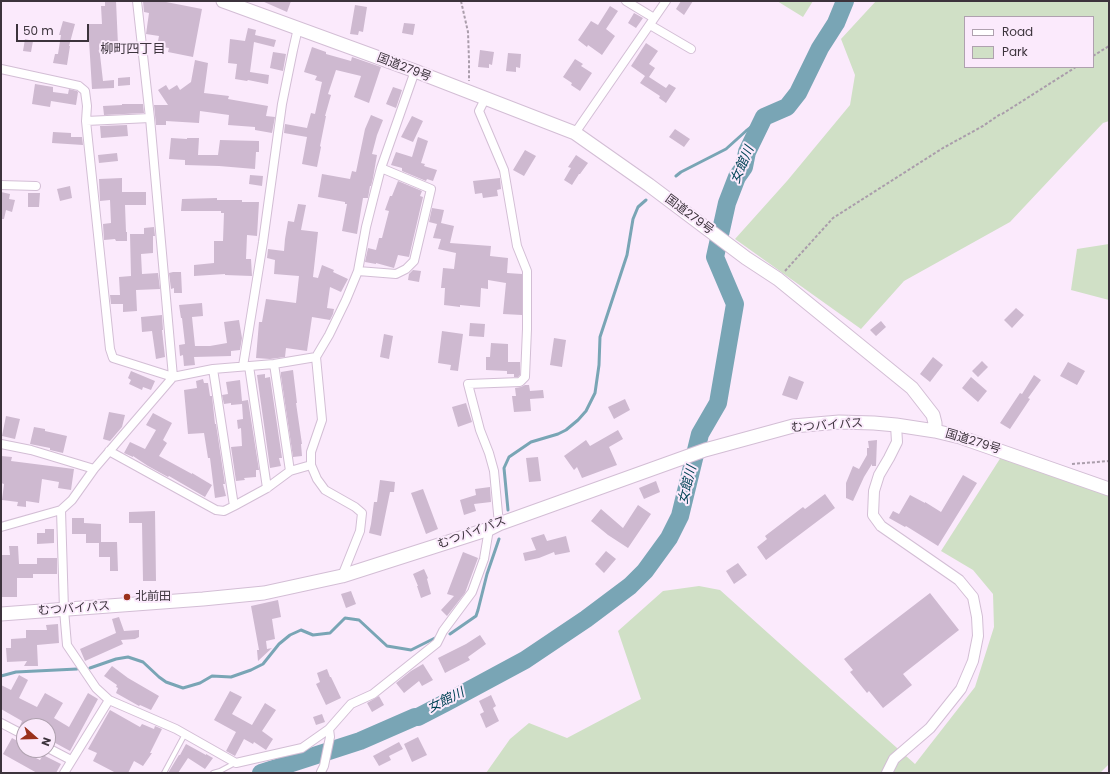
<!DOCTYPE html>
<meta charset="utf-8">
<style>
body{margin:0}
#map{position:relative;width:1110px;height:774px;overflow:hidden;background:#fbeafc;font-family:Poppins,sans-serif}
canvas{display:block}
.frame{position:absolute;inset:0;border:2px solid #3c333c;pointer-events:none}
.legend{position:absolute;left:964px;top:16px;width:130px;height:52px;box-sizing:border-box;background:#fbeafc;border:1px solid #afa1af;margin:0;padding:5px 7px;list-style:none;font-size:12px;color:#3c333c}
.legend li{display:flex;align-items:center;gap:8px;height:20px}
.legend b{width:20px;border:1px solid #afa1af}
.north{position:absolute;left:16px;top:718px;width:40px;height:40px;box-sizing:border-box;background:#fbeafc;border:1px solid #afa1af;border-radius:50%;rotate:110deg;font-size:11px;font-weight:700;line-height:16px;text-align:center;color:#3c333c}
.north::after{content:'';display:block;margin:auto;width:14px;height:18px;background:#9a311c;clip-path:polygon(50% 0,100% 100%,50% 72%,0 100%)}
.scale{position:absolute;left:16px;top:24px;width:73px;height:18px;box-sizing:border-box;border:2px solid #3c333c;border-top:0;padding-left:5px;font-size:12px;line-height:14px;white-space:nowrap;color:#3c333c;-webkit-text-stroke:3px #fbeafc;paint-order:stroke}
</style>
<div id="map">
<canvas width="1110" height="774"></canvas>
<div class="frame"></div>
<ul class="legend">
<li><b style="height:5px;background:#fff"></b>Road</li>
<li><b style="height:11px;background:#d0e0c6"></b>Park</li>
</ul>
<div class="north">N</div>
<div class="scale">50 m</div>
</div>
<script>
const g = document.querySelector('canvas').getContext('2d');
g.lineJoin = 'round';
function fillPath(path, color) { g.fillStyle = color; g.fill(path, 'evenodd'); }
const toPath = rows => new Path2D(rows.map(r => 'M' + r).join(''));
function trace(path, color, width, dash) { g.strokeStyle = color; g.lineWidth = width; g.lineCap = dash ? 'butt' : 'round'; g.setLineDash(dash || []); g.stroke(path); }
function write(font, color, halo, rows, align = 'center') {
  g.font = font + ' Poppins,"Noto Sans JP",sans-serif'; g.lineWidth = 4; g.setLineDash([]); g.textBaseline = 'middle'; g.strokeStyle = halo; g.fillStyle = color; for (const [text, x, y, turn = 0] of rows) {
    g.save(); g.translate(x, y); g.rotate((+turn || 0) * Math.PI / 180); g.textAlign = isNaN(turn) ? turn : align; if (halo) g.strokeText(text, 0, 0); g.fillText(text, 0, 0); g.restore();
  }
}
const green = toPath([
 [777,1,813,1,803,17],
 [876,1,1109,1,1109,121,1103,123,1010,222,904,281,861,329,735,239,787,181,850,105,855,75,841,39],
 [965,17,1093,17,1093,67,965,67],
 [1109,244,1109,300,1071,290,1077,249],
 [1003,454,1109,496,1109,764,1100,773,486,773,510,739,529,723,567,738,641,699,618,631,663,591,699,586,720,590,778,642,915,764,975,687,994,627,993,594,973,570,941,551]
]);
const stream = toPath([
 [676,176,681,172,726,149,746,131,764,117],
 [508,510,504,468,509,457,531,442,558,434,566,430,578,420,586,411,595,393,599,365,600,337,627,255,633,219,638,207,646,200],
 [450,634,476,616,478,610,487,574,499,539],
 [90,668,116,659,128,657,143,662,159,677,166,682,183,688,200,683,212,676,231,677,251,670,263,664,279,644,290,635,301,630,313,635,330,633,345,618,359,620,387,646,411,650,435,638],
 [1,676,16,672,77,669]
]);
const river = toPath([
 [261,773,360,741,415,717,418,717,447,702,525,660,586,619,630,586,645,571,669,538,680,516,700,434,718,403,735,304,715,257,727,203,737,177,744,167,747,152,764,117,787,107,798,93,820,48,836,23,845,1]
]);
const building = toPath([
 [105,1,116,1,118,45,99,46,103,81,114,80,114,88,92,89,88,24,102,24,101,6,105,6],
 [143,1,161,1,202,9,193,57,168,52,169,48,157,46,159,36,146,34,149,13,144,12],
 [262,1,291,1,287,12],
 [681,1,693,1,684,15,676,9],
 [355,5,367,7,363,32,359,31,358,35,350,34],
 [610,6,618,11,606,29,615,36,602,55,588,45,587,47,578,40,591,21,598,25],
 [634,13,643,18,636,28,628,23],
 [63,21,75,24,69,46,70,46,67,65,53,63,55,54,58,54,61,35,59,35],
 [404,23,415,24,413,35,402,33],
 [248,28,256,30,255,35,276,40,274,47,254,42,250,72,269,75,268,84,248,80,247,81,235,79,237,64,228,63,230,39,245,41],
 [25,39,33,41,31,52,23,51],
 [646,43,658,51,649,64,655,68,649,77,666,88,669,84,676,88,666,103,659,98,660,96,640,83,645,76,631,66],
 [312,47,326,52,326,54,351,61,352,57,381,67,369,103,354,97,361,76,336,70,328,94,331,95,325,116,326,116,320,146,321,147,317,167,302,164,307,137,284,133,285,124,307,128,311,113,315,114,322,82,315,80,317,76,304,72],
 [480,50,494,52,492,65,489,64,489,68,478,67],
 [273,52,286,54,283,71,270,68],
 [508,53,521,54,520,68,516,67,516,72,506,71],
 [575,59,583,64,581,66,592,73,580,91,571,85,572,83,563,77],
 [195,60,208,63,204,93,229,96,228,99,268,106,266,116,275,117,272,133,255,130,255,127,228,125,229,115,200,111,199,123,166,121,166,125,156,125,154,105,168,105,158,90,166,85,169,90,177,85,180,90,191,82],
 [130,77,130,85,118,86,118,78],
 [35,84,53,87,53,92,68,94,69,89,77,91,78,92,76,105,51,101,50,107,32,104],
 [393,87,402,90,396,108,386,104],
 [122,104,143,104,144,113,104,115,103,106,122,105],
 [371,115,383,120,377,135,372,154,377,155,373,178,371,186,370,186,368,198,363,198,357,234,342,231,347,204,345,204,345,202,318,197,322,174,350,179,352,171,356,172,365,129],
 [412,116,423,121,413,142,401,137],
 [127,125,128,136,101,138,100,126],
 [675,129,690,139,684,147,669,137],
 [53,132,71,133,71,137,82,137,83,145,52,143],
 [418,137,428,141,421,163,425,164,424,166,437,170,433,181,427,179,426,181,402,171,402,168,391,165,396,152,412,157],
 [171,138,187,139,187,138,199,138,198,155,218,155,220,140,259,141,259,152,256,152,255,169,219,166,185,165,185,160,169,159],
 [525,150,536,156,524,176,513,170],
 [117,153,118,161,99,163,98,155],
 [576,155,588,163,580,174,579,174,572,185,564,180,571,168,568,167],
 [250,175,263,176,262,186,249,184],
 [122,178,122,192,146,192,146,205,125,205,126,232,127,232,127,241,116,241,115,239,104,240,103,224,111,223,110,200,100,201,99,179],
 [500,178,501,189,497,190,498,196,483,198,482,193,475,194,473,181],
 [398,181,422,191,420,196,423,197,409,257,398,255,394,268,376,263,376,264,365,262,368,248,376,250,379,238,382,238,389,211,385,210,390,196,392,196],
 [70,186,72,198,60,201,57,189],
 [1,192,10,194,9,199,15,200,12,212,6,210,4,219,1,219],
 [28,193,40,193,39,207,28,207],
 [217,198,217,200,242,200,242,202,259,202,257,236,247,235,246,259,251,259,252,276,225,275,225,274,194,276,194,265,214,263,214,241,223,241,224,213,221,213,221,211,181,211,182,199],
 [298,204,306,205,301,230,318,232,313,277,318,278,322,265,334,270,333,272,348,279,341,292,330,287,327,308,334,309,333,314,330,320,312,317,307,351,286,348,285,357,270,359,256,358,259,322,262,322,266,299,296,303,299,276,274,274,275,260,267,258,268,249,284,251,285,239,288,221,294,222],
 [432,208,444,210,441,223,454,226,450,243,491,246,490,256,508,258,507,273,522,274,522,315,503,314,506,283,488,280,488,289,481,288,480,307,460,305,460,307,444,305,445,288,441,288,443,268,454,269,456,253,438,249,441,239,433,238,437,224,429,222],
 [154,227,155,236,153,236,153,253,141,254,142,274,158,273,160,289,136,290,137,311,123,312,123,304,111,304,110,295,120,295,119,277,131,276,130,234,144,234,144,228],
 [413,270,421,271,419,282,408,280,409,274],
 [173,272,181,272,182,293,174,293,174,288,171,289,169,273],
 [202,303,203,316,192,317,195,346,210,346,227,343,224,322,239,320,242,338,240,350,231,351,231,356,194,357,195,365,184,366,183,355,180,356,179,345,185,344,182,318,181,318,179,305],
 [1016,308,1024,315,1012,328,1004,320],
 [162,315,163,330,162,330,165,357,156,359,152,331,142,332,141,317],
 [881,321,886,327,876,336,870,330],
 [470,323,485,324,484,337,469,336],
 [442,331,463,334,458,371,450,370,451,365,438,363],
 [384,334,393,336,389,359,380,357],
 [554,338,566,340,562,367,550,365],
 [491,343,508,344,508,362,520,362,520,375,518,377,514,377,514,374,507,374,507,371,486,370,486,357,490,357],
 [933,357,943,365,930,382,920,374],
 [982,361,988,367,978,377,972,371],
 [1068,362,1085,371,1077,385,1060,376],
 [293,370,297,403,296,403,302,444,301,444,302,456,293,457,281,376,281,372],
 [131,371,155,381,151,390,143,387,142,390,129,384,131,380,128,378],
 [265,374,265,378,270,377,282,458,279,458,281,466,270,468,257,375],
 [1034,375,1041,380,1028,398,1030,399,1010,429,1000,423,1020,393,1022,394],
 [789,376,804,382,797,400,782,395],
 [971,377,987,391,978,402,962,388],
 [203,379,204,383,208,383,210,396,212,396,215,424,216,424,225,484,223,484,226,496,215,498,210,458,208,458,204,433,188,434,184,390,197,388,196,381],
 [240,380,242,401,248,400,259,470,256,470,256,477,244,478,245,480,236,481,231,447,242,446,241,428,238,429,237,420,243,419,242,404,231,405,231,403,224,404,222,395,228,394,226,382],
 [525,385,529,385,530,391,543,390,544,398,530,399,531,411,514,412,512,396,516,396,515,388,521,387],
 [625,399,630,410,614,419,608,407],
 [466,403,472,422,458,427,452,407],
 [109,412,125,415,122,427,110,441,103,439],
 [153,413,172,423,163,440,167,443,159,456,192,474,192,473,212,485,205,497,169,476,168,477,148,466,133,456,133,457,124,453,130,442,145,449,156,430,146,425],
 [6,416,20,419,15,439,2,436],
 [34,427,45,429,45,431,67,436,63,453,50,450,50,448,30,444],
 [618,430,623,439,609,447,617,465,582,478,577,467,574,470,564,456,586,440,590,446],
 [877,440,876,466,872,466,872,464,864,477,853,501,846,498,846,483,853,466,859,469,867,455,867,448,869,448,868,441],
 [1,456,12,457,11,461,74,469,71,490,58,488,59,482,42,479,39,503,26,501,26,507,17,506,18,502,2,500,4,484,1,483],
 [538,457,541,481,529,482,526,458],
 [963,475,977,483,938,546,906,526,905,527,889,518,893,511,899,514,910,495,925,503,925,502,941,512],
 [380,480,395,482,394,492,390,492,381,536,369,533,371,524,374,502,377,502],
 [656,481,660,492,644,499,639,488],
 [490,487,491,502,474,504,476,511,464,515,460,500,476,495,475,489],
 [423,489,438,529,426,534,411,493],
 [825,494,835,508,766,560,757,547,767,539,765,536,803,507,805,509],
 [638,505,651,514,628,548,608,535,591,521,601,509,623,528],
 [155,511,156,581,143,581,142,523,129,523,129,512],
 [72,518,84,518,84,523,101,524,101,542,117,542,118,571,110,571,110,557,99,557,99,543,86,543,86,534,72,534],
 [45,529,54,529,54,543,37,544,37,533,45,533],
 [544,534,547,541,566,536,570,552,555,555,554,552,539,558,525,561,523,553,536,550,531,538],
 [9,546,18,546,19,564,37,564,37,558,57,558,57,574,33,574,33,578,17,578,17,597,1,597,1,555,10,555],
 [606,551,616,559,604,573,595,564],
 [463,552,478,558,465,593,447,616,441,610,454,596,447,594],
 [738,563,747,575,734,584,726,571],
 [424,569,428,578,427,579,431,594,421,598,417,586,418,586,413,574],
 [351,591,356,604,346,608,341,594],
 [930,593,959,630,903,674,912,685,883,708,869,691,867,693,850,672,853,670,844,659],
 [278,600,281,617,272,619,275,639,266,641,267,649,272,648,258,661,257,650,259,650,251,606],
 [119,617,124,631,139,630,139,637,135,639,121,640,123,644,85,661,80,649,116,633,112,619],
 [58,624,59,643,37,645,38,666,24,666,27,661,7,662,6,648,11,648,11,639,26,638,26,630,47,630,46,625],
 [480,635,486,644,468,657,470,660,445,673,438,658,466,644],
 [423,664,433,680,422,686,419,681,404,693,396,683,411,671],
 [112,666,128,678,159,696,151,710,140,705,139,706,116,693,118,688,116,687,117,685,104,676],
 [327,669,330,677,331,677,341,698,326,705,316,684,320,682,317,673],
 [19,675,28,680,19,698,37,707,45,693,63,703,54,718,69,727,88,693,98,699,70,751,48,739,48,726,20,726,22,721,1,709,1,685,11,690],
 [230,691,242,697,232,714,252,725,265,703,276,710,262,731,273,739,266,750,254,742,253,744,244,739,235,756,226,751,236,732,214,720],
 [491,695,496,706,493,708,499,721,486,728,480,714,484,712,479,701],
 [379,696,384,705,372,712,367,703],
 [110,710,140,727,142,724,154,729,155,726,162,729,150,753,152,753,143,766,134,761,128,773,116,773,93,761,97,753,88,749],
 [322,714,325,722,316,725,313,717],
 [418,737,427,755,412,762,404,744],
 [12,738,23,744,20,750,40,760,43,755,61,764,56,773,37,773,3,754],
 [399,742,403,749,389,756,391,760,379,766,373,756],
 [186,744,206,755,206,754,213,758,205,769,188,758,178,773,168,773,179,755,180,755]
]);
const path = toPath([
 [461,1,468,32,469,60,469,81],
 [1093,56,1109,46],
 [785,271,833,218,943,148,983,126,999,115,1002,114,1076,67],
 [1072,464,1109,461]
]);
const service = toPath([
 [164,773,185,734],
 [213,773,220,771,235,763]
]);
const minor = toPath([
 [626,1,654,18],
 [650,25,691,49],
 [1,69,79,86,85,91,87,106,86,121,99,244,110,349,113,358,173,377,213,369,274,364,316,357],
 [485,99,479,111,504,170,517,246,527,271,527,329,525,377,520,382,468,384,480,430,489,453,494,471,499,524],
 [86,121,150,118],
 [575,133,666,1],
 [1,185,36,186],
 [358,271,396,274,406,269,414,261,431,189,381,168],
 [274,364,290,471],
 [243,366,263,242,282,104,293,50,298,28],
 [249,366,267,488],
 [213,369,234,506,267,488,290,471,311,465,317,479,325,490,355,507,362,513,360,531,342,576],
 [1,444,31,450,94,469],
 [109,451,216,510,224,511,234,506],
 [311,465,311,452,322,420,316,357,329,335,346,300,358,271,366,227,381,168,415,71],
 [61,510,64,610,67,645,96,688,109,700,176,729,236,763,302,748,329,729],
 [1,527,61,510,72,500,94,469,173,377,150,118,137,1],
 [1,723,24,735],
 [48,748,71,760],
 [321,772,324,766,330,737,329,729,351,704,373,694,437,643,443,631,472,592,484,559,489,529],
 [64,773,109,700]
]);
const tertiary = toPath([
 [887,773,894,759,930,728,961,689,973,661,978,636,977,617,973,597,959,580,881,526,873,515,874,491,879,475,889,458,897,442,896,425]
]);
const trunk = toPath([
 [223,1,415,71,575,133,649,185,746,258,778,279,912,388,933,415,935,423,935,431],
 [1,614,203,599,264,593,342,576,489,529,499,524,705,450,793,426,839,422,874,423,896,425,935,431,960,437,1109,489]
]);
const markers = [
 [127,597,4,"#9a311c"]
];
const streetNames = [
 ["国道279号",404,68,21],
 ["国道279号",689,215,37],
 ["むつバイパス",827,426,-4],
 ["国道279号",973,442,17],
 ["むつバイパス",472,533,-20],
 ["むつバイパス",74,609,-4]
];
const poiNames = [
 ["北前田",135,597]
];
const neighbourhoodNames = [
 ["柳町四丁目",133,50]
];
const waterNames = [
 ["女館川",743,165,-67],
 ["女館川",688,485,-76],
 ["女館川",446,701,-26]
];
fillPath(green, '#d0e0c6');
trace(stream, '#79a5b5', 3);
trace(river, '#79a5b5', 18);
fillPath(building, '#ceb9d0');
trace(service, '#d3bed5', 6);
trace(minor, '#d3bed5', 10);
trace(tertiary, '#d3bed5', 12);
trace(trunk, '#d3bed5', 15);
trace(path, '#aa9dab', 2, [3, 2]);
trace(service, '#fff', 4);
trace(minor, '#fff', 8);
trace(tertiary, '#fff', 10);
trace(trunk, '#fff', 13);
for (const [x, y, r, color] of markers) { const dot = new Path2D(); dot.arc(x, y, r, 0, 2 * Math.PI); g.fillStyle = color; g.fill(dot); trace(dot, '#fbeafc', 1.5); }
write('12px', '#3c333c', '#fbeafc', streetNames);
write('12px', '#3c333c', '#fbeafc', poiNames, 'left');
write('13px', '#3c333c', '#fbeafc', neighbourhoodNames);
write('italic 13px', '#004355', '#fbeafc', waterNames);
</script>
